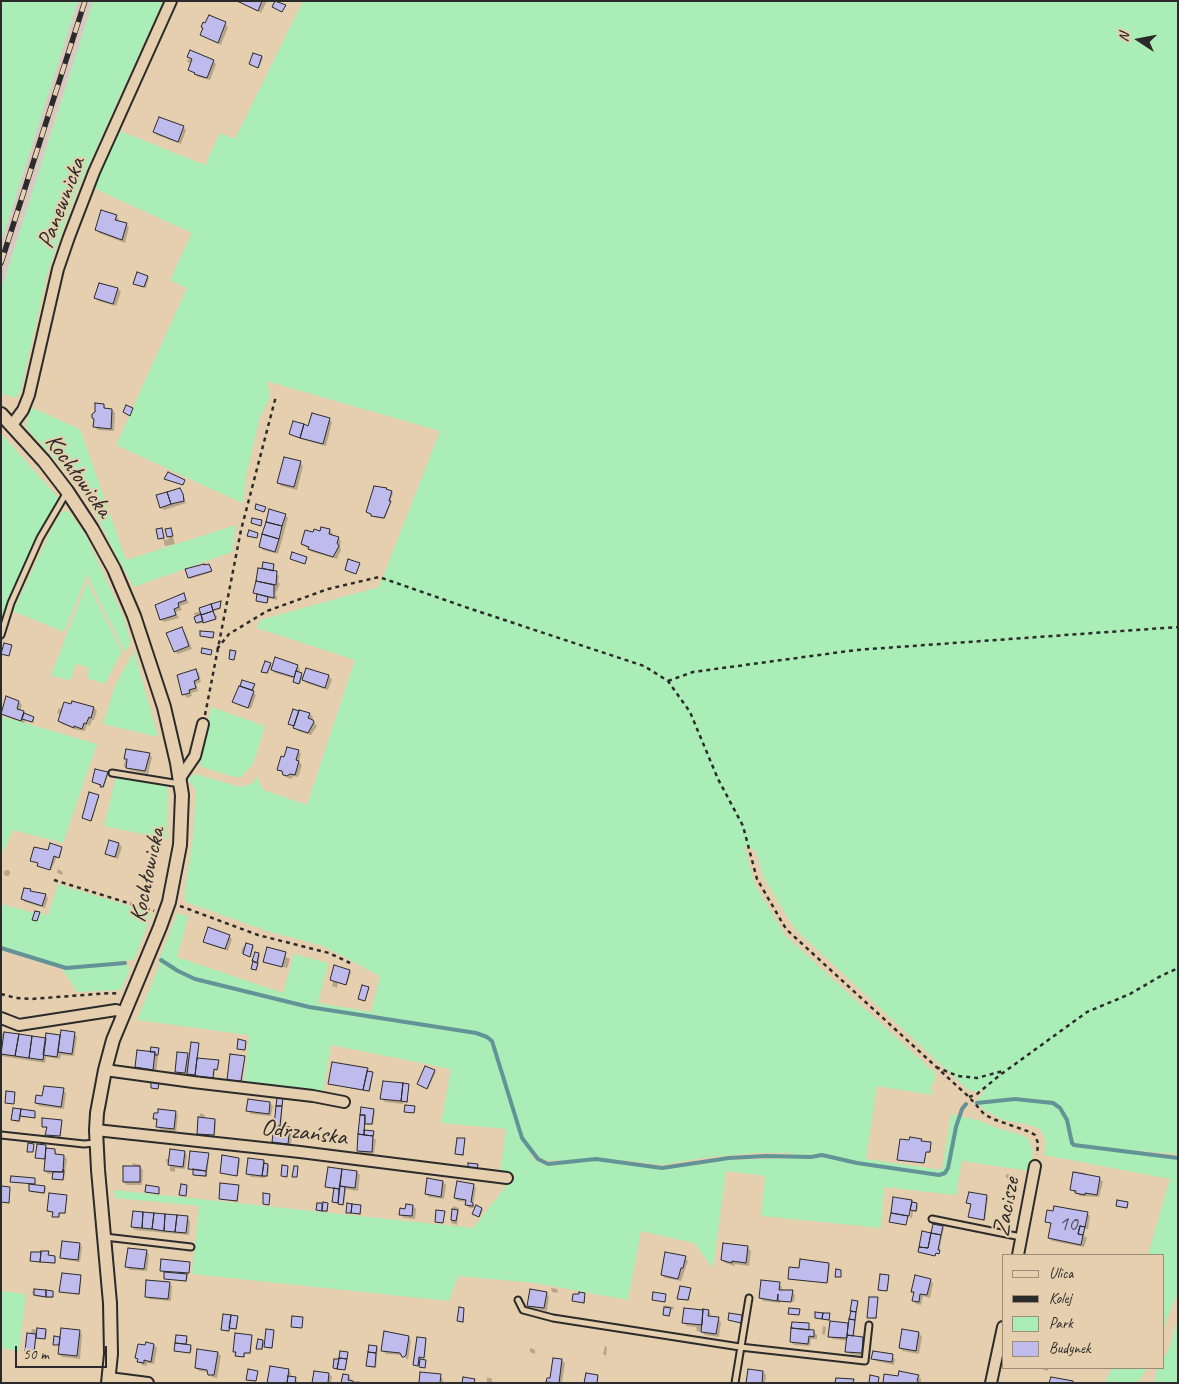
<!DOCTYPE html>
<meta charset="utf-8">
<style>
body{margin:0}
#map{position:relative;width:1179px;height:1384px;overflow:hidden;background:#e5cfae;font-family:Caveat,sans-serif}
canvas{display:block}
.frame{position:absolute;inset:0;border:2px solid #2b2b2b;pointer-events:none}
.legend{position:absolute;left:1002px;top:1254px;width:162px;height:115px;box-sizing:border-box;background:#e5cfae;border:1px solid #9b8d7a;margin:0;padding:6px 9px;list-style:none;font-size:15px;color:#2b2b2b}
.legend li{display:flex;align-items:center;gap:10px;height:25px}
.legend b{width:25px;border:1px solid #9b8d7a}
.north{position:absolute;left:1114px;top:15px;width:50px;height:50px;-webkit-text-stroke:4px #e5cfae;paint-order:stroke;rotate:281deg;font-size:14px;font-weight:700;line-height:20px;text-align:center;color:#2b2b2b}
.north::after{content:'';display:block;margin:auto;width:18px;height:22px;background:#2b2b2b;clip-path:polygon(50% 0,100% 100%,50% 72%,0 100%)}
.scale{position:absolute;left:15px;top:1346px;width:92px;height:22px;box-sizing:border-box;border:2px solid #2b2b2b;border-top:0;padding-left:6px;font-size:15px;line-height:18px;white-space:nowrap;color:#2b2b2b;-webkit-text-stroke:4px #e5cfae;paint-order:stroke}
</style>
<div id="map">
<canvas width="1179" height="1384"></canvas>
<div class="frame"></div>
<ul class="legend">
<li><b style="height:6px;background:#e5cfae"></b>Ulica</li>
<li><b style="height:6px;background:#2b2b2b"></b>Kolej</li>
<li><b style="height:14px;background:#aaedb7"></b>Park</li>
<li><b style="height:14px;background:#bfbbed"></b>Budynek</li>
</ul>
<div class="north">N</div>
<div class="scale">50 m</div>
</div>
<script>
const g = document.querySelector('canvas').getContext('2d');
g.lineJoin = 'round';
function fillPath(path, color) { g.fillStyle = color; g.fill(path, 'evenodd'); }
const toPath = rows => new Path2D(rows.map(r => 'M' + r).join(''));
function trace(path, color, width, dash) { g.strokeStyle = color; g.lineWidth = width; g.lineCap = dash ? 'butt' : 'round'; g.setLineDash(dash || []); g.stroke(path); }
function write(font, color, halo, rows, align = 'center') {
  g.font = font + ' Caveat,sans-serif'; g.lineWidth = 4; g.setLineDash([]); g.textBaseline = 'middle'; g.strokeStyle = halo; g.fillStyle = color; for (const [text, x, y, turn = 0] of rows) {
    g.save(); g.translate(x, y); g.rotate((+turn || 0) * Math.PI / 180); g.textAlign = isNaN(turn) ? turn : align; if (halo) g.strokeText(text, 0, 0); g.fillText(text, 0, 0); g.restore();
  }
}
const built = toPath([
 [78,1,93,1,1,290,1,243]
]);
const green = toPath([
 [1,1,78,1,1,243],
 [93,1,163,1,75,195,48,271,20,393,16,397,12,397,1,393,1,290],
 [303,1,1178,1,1178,1154,1095,1147,1075,1144,1066,1115,1058,1104,1053,1101,1015,1097,976,1102,987,1087,978,1092,968,1090,797,931,791,923,763,876,756,851,744,846,755,885,785,935,935,1073,935,1080,931,1087,933,1095,877,1086,866,1159,942,1170,951,1114,981,1121,997,1128,1022,1135,1029,1139,1033,1153,1030,1171,962,1161,956,1195,884,1187,881,1228,761,1216,765,1176,726,1171,713,1268,694,1243,641,1231,628,1300,535,1283,458,1276,449,1301,192,1274,199,1206,115,1198,114,1190,473,1228,515,1175,500,1172,506,1129,441,1123,451,1069,331,1045,323,1092,244,1084,249,1035,137,1020,159,966,160,957,177,914,181,914,188,917,177,957,283,993,294,954,328,963,318,1003,371,1012,380,976,323,946,267,931,186,902,184,896,193,837,196,790,189,781,189,777,195,774,240,787,252,784,257,776,263,790,307,805,355,660,257,628,260,620,379,587,440,431,266,381,270,392,269,399,260,417,246,475,244,497,242,503,116,445,187,288,170,280,192,233,93,188,120,131,205,165,220,133,235,139],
 [531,1148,539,1157,549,1161,558,1160,561,1165,549,1166,536,1161,530,1154],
 [755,1153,793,1153,791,1158,729,1160,662,1170,623,1164,622,1160,662,1165,710,1157],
 [30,407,80,429,126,560,236,525,232,552,134,587,116,555,99,520,86,499,73,479,28,430,26,425],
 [1,433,60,500,9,603,1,624],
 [65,511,69,512,85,534,123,616,131,643,125,652,87,575,64,632,13,611,54,524,62,512],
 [87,582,122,651,105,684,87,678,89,668,76,664,70,681,51,675],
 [134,651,158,737,103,724,115,686],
 [211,707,265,726,253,764,241,777,235,777,202,767,200,764],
 [1,716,97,744,63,843,13,830,1,857],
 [116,777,164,785,168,789,167,839,104,826],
 [58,884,152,913,135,958,132,960,67,967,1,946,1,904,34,913,35,911,48,915],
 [126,965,129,966,130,969,121,990,77,992,63,970],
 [1014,1100,1047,1102,1054,1105,1060,1111,1065,1120,1072,1146,1178,1159,1178,1293,1167,1318,1163,1333,1163,1255,1148,1255,1170,1179,1044,1155,1046,1140,1040,1129,1026,1124,1003,1120,984,1110,977,1103],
 [1,1291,26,1294,19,1351,1,1348],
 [1178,1318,1178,1383,1154,1383,1157,1370,1158,1368,1163,1368,1163,1360,1170,1346],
 [1112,1368,1147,1368,1137,1383,1105,1383]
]);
const shadow = toPath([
 [239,1,267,1,261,13],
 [209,16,225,24,228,27,221,45,201,35,204,29,202,27,206,25],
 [188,57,213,61,216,64,210,80,198,77,190,70,192,64,187,62,188,59,192,60],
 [262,57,263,58,259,68,251,65],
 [183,127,186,130,181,144,157,135,154,132],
 [116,216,119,219,118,222,126,224,129,227,125,243,99,233,96,229],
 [147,277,149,278,146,288,136,285],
 [118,289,121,292,116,306,98,301,95,298],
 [104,405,106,410,112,410,115,413,114,431,98,430,95,427],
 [329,419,332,422,326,446,304,440,290,434],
 [300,463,303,466,297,490,281,486,278,482],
 [375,487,386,489,393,493,390,502,391,503,385,519,374,517,367,512],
 [179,489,183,493,186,503,164,510,161,507],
 [285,515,288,518,278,554,263,550,260,546],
 [322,528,330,530,333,534,332,536,338,538,341,541,340,547,341,550,337,559,312,552,302,544,314,534,321,533],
 [157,530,162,530,165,540,169,539,167,530,171,530,175,544,165,546,163,539,159,539],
 [209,565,212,572,190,579,189,578],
 [274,565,274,572,279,576,278,582,280,584,275,595,277,596,277,600,269,598,268,603,258,601,258,596,255,593,259,569,266,570,263,568],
 [184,595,189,603,180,606,182,610,176,612,179,618,164,622,161,619],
 [221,603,221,609,214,611,215,615,216,615,218,617,216,618,216,620,198,624,197,623,194,613,201,611,201,609],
 [182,629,185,632,192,649,178,654,175,651],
 [270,664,273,667,297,666,300,669,299,673,304,677,307,669,329,676,332,680,328,690,306,683,302,678,300,684,295,683,295,679,275,673,270,668,268,674,264,672],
 [196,670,199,673,201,682,196,684,198,691,191,693,192,696,187,698,184,694],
 [253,685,255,686,253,692,256,695,251,709,238,705,235,702,245,689,242,686],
 [19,702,22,705,20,711,34,718,34,723,25,720,24,723,5,716,2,713],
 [72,706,94,708,97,711,94,720,92,720,90,726,87,725,85,731,77,730,62,724,59,721,61,715,57,713,59,708,62,710],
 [300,711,310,714,313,717,312,720,317,726,311,735,298,731,295,727,289,724],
 [298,751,301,754,299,762,302,765,298,777,294,776,291,779,288,778,278,769,285,758],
 [149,754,152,757,148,774,130,770,124,767,125,760,128,760,126,758],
 [107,773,108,775,104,788,93,782],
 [98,796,99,797,92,821,84,819],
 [110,841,119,844,122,847,118,859,110,856,107,853],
 [61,848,62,849,60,858,57,857,51,870,39,866,48,852],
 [58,869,63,872,62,875,57,873],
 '4 873a3 3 0 1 1 6 0a3 3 0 1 1-6 0Z',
 [30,891,32,893,45,895,48,898,45,908,25,902,22,899],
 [229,936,232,939,228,951,208,944,205,941],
 [247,944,254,947,251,957,241,953,243,946,246,947],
 [256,953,260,955,257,971,252,968],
 [285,953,286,957,290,959,287,968,266,963],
 [349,971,351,972,347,985,338,983,337,988,332,986,333,982,331,980],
 [1,1033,47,1040,48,1035,61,1037,74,1033,77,1037,74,1056,61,1055,60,1059,46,1057,45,1063,1,1056],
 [199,1044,198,1059,219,1063,218,1070,215,1070,214,1079,189,1074,187,1072,186,1074,176,1071,187,1055,190,1058],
 [158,1049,159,1050,156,1072,139,1070,136,1067],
 [244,1057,245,1058,242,1082,229,1081,228,1079],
 [367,1070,368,1073,373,1074,370,1092,329,1084],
 [434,1071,436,1072,428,1089,420,1085],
 [408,1085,408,1103,404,1102,403,1104,385,1102,382,1099],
 [63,1090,66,1093,64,1109,39,1106,36,1103,44,1097],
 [278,1099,283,1101,281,1128,289,1129,292,1132,291,1146,277,1145,274,1142],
 [270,1103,273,1106,271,1116,251,1114,248,1111],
 [362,1109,375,1111,373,1125,365,1124,365,1132,375,1134,374,1136,372,1136,376,1140,374,1155,361,1154,358,1150],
 [14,1110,34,1112,35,1118,21,1117,20,1122,13,1121],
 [175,1112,178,1115,176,1132,161,1130,158,1127,158,1122,155,1118],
 [200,1113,205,1115,204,1119,216,1121,215,1136,198,1133],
 [62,1122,61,1137,47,1134,48,1128,43,1127],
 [464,1140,464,1156,458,1155,457,1154],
 [921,1140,922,1142,931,1144,930,1153,926,1152,925,1163,899,1160,910,1141],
 [46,1146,47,1150,55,1150,58,1156,63,1156,67,1159,64,1180,54,1180,54,1174,48,1174,45,1171,46,1159,37,1158],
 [184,1152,187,1155,185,1169,175,1168,175,1172,170,1171,170,1163,166,1162,166,1159,170,1159],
 [208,1154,209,1156,207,1177,195,1176,195,1170,190,1168],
 [239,1159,240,1160,238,1176,221,1173],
 [264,1161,269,1166,268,1177,265,1177,265,1178,251,1177,247,1174],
 [132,1163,141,1165,141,1168,143,1170,142,1185,127,1185,124,1182,134,1167],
 [329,1168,357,1172,360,1175,358,1191,346,1189,344,1205,333,1202,335,1189,327,1187],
 [1074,1171,1086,1173,1086,1176,1099,1178,1103,1182,1099,1197,1080,1196,1071,1190,1077,1175],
 [1006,1174,1010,1175,1011,1179,1006,1178],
 [35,1179,35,1186,46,1188,45,1194,31,1192,31,1184,12,1181],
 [428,1179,443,1182,446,1185,444,1199,429,1197,426,1194],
 [473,1185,476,1188,473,1205,483,1210,480,1217,475,1215,476,1208,469,1208,466,1205,467,1202,458,1201,455,1198],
 [239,1186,238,1202,220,1199],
 [66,1196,66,1214,60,1213,59,1218,55,1217,54,1213,48,1211],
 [986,1196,988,1198,985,1221,971,1218,969,1217,972,1205,968,1203],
 [913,1202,918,1206,917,1212,913,1212,912,1218,910,1218],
 [318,1204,328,1204,328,1212,319,1211],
 [360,1206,361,1215,347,1212],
 [413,1206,416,1209,415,1219,404,1218,400,1215],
 [453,1206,459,1208,457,1225,451,1223],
 [1087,1213,1090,1216,1088,1229,1085,1229,1084,1236,1087,1238,1084,1247,1052,1241,1049,1238,1052,1225,1046,1221],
 [187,1218,190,1221,189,1235,135,1230,132,1227],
 [942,1227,944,1228,939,1251,940,1254,936,1253,936,1256,920,1253,919,1252,932,1234],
 [79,1244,82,1247,80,1262,65,1260,62,1257],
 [748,1248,751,1251,749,1266,735,1264,735,1266,725,1263,722,1260],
 [146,1251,149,1254,147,1271,130,1270,127,1267],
 [48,1253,49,1257,56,1258,55,1264,31,1260],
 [685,1258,688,1261,681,1281,665,1278,662,1275],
 [189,1263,189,1274,188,1274,187,1282,165,1278,166,1272,162,1270],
 [828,1264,830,1265,828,1283,789,1278],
 [81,1276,80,1295,61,1292],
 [889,1276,888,1291,881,1291,880,1289],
 [930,1280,933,1283,930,1298,923,1296,921,1305,916,1304,913,1300,914,1294,912,1292],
 [169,1283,172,1286,171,1301,149,1299,146,1296],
 [779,1284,782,1287,782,1290,792,1292,795,1295,794,1302,781,1300,780,1303,763,1301,760,1297],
 [551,1288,557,1289,558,1293,552,1292],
 [690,1289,691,1290,689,1301,679,1298],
 [32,1291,53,1292,53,1298,33,1296],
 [546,1293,549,1296,547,1311,532,1308,529,1305],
 [585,1294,585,1304,573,1300],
 [877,1299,877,1319,870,1318,868,1317],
 [857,1302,858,1303,854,1337,863,1338,866,1341,864,1356,850,1354,847,1351,848,1341,833,1339,830,1336,848,1324,849,1326],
 [665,1305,674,1307,674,1309,671,1309,670,1317,664,1315],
 [464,1309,464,1323,459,1322,458,1321],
 [708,1311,711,1314,710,1317,718,1319,721,1322,719,1337,705,1335,702,1332,697,1331,696,1327,687,1326,684,1323],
 [830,1315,830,1321,816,1318],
 [238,1317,237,1330,230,1329,229,1332,223,1330],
 [808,1325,809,1331,814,1332,817,1335,817,1339,811,1339,810,1346,794,1345,791,1342],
 [823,1326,826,1327,825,1335,822,1334],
 [32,1329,47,1331,46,1339,36,1338,35,1353,26,1351],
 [903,1330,919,1333,922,1337,919,1354,903,1351,900,1348],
 [79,1331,82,1334,80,1359,62,1357,59,1354,60,1346,55,1344,61,1338],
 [273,1331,274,1333,272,1349,267,1348,263,1344,263,1350,259,1349,257,1348,263,1341,266,1344],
 [177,1337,188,1339,187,1346,192,1348,191,1353,175,1350],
 [252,1337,251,1354,245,1353,245,1357,238,1356,237,1352,234,1351],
 [408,1337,411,1340,408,1360,402,1355,386,1354,383,1351],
 [426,1339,425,1358,420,1357,419,1360,426,1362,425,1368,415,1365],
 [147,1344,154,1345,157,1348,154,1364,147,1363,147,1366,142,1365,136,1358],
 [605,1346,607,1347,606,1356,603,1354],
 [377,1347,378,1348,376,1368,369,1367,368,1366],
 [530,1348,535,1350,535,1354,530,1352],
 [218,1353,221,1356,217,1378,212,1377,209,1372,199,1371,196,1368],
 [347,1353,346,1370,335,1369,334,1368],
 [892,1356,895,1359,894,1365,876,1361,873,1358],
 [561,1360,565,1363,562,1383,548,1383,547,1382,551,1380],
 [1038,1368,1048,1368,1048,1371],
 [288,1370,291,1373,291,1377,295,1378,298,1383,268,1383],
 [763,1372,766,1375,765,1383,747,1383],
 [329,1374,332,1377,331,1383,314,1383],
 [348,1376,351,1379,351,1381,359,1381,361,1383,343,1383],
 [440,1376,443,1379,443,1383,420,1383],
 [918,1376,921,1379,921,1383,884,1383,899,1377],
 [487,1377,492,1379,492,1383,487,1383]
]);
const stream = toPath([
 [1,948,66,968,125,963],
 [161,960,178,971,195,979,309,1007,476,1033,487,1037,492,1041,522,1138,538,1159,548,1164,596,1159,662,1168,729,1158,766,1156,811,1157,822,1155,857,1163,939,1175,945,1173,948,1168,956,1127,962,1109,966,1104],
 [977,1103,1015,1099,1053,1103,1060,1108,1067,1120,1072,1143,1074,1145,1178,1158]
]);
const building = toPath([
 [237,1,262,1,258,11,237,1],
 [275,1,286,5,282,12,272,7,275,1],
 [209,15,226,22,218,43,200,35,203,28,201,27,203,22,205,23,209,15],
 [190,50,214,60,207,78,194,74,195,73,188,70,192,59,187,57,190,50],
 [253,53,262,56,258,68,249,64,253,53],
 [159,117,184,126,178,142,153,132,159,117],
 [101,210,117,215,115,220,127,223,122,240,95,230,101,210],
 [137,272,148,276,144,287,133,284,137,272],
 [99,283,118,288,113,304,94,298,99,283],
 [95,403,104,404,104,408,112,409,111,429,93,427,94,419,92,418,92,414,95,412,95,403],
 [126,405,133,408,130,416,123,412,126,405],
 [312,413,330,418,323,444,300,438,304,424,308,426,312,413],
 [293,421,304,424,300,438,289,434,293,421],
 [284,457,301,461,294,487,277,483,284,457],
 [168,472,185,480,183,485,164,479,168,472],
 [374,486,387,488,386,489,392,491,389,501,391,501,384,518,371,516,371,514,366,512,374,486],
 [180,488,183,494,184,501,171,504,167,492,180,488],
 [167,492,171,504,160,508,156,495,167,492],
 [256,504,266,507,264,512,255,509,256,504],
 [269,509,286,514,282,526,266,522,269,509],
 [252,518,262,520,261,526,251,523,252,518],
 [266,522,282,526,279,539,262,534,266,522],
 [321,527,330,529,329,534,339,537,337,543,339,546,333,557,308,549,309,547,301,544,305,530,313,532,314,529,320,531,321,527],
 [162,528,164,538,158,539,156,529,162,528],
 [171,528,173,536,167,537,165,529,171,528],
 [249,530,258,533,257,538,247,536,249,530],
 [262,534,279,539,275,552,259,547,262,534],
 [292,552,307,557,305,564,290,559,292,552],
 [348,559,360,563,356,574,345,570,348,559],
 [263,562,274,564,273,571,262,568,263,562],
 [204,564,204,565,209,564,212,571,188,578,185,569,204,564],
 [258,568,277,571,276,585,256,581,258,568],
 [256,581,274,585,274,598,253,593,256,581],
 [184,593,186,600,178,603,179,607,174,609,176,615,160,620,155,605,184,593],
 [257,594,268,597,267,603,256,601,257,594],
 [221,601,220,608,213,610,211,604,221,601],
 [211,604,213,611,201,615,199,608,211,604],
 [213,611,216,619,203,623,201,615,213,611],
 [201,614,203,621,196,623,194,617,201,614],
 [182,627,189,646,174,652,166,633,182,627],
 [200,631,214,632,213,638,200,636,200,631],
 [4,643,12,645,9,656,1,654,4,643],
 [202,648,212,650,211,655,201,653,202,648],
 [230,650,236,651,234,660,229,659,230,650],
 [275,657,298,665,294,677,271,670,275,657],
 [265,661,271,663,267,673,261,672,265,661],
 [306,668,329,675,325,688,302,680,306,668],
 [196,669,199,679,194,681,196,688,189,690,190,693,182,695,177,675,196,669],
 [296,671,302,673,299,684,293,682,296,671],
 [242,680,255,684,252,690,240,686,242,680],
 [239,686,254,691,248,708,232,702,239,686],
 [6,696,19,701,17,709,24,711,21,721,1,714,6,696],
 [72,701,94,707,91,718,89,717,86,724,84,723,82,729,74,726,74,728,58,721,64,702,71,704,72,701],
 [293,709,299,711,294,726,288,724,293,709],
 [299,710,310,713,308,718,313,720,314,722,308,733,293,728,299,710],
 [24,713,34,717,32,722,22,719,24,713],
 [287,747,299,750,296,760,299,761,295,775,290,774,287,776,283,775,282,771,277,770,281,756,284,757,287,747],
 [126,749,150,753,145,771,126,768,127,759,124,759,126,749],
 [95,769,108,772,103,787,100,787,101,785,92,782,95,769],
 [89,792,99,795,91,821,82,818,89,792],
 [109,840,119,843,115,857,105,854,109,840],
 [50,843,62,847,59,858,54,856,50,870,37,866,38,863,30,861,34,847,48,850,50,843],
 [24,888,31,889,30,891,46,894,42,906,21,899,24,888],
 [35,911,40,912,37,921,32,920,35,911],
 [208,927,230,935,225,949,203,942,208,927],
 [246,943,253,945,250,957,243,954,246,943],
 [267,947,286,952,282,967,263,962,267,947],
 [255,952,259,953,257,963,252,961,255,952],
 [253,961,258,963,256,970,251,969,253,961],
 [334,965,350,970,346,985,330,980,334,965],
 [362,985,369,987,365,1001,358,999,362,985],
 [61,1030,75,1032,72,1054,58,1052,61,1030],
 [4,1032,19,1034,15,1056,1,1054,4,1032],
 [46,1033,60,1035,57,1057,43,1055,46,1033],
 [19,1034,32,1036,29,1058,15,1056,19,1034],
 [32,1036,46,1038,43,1060,29,1058,32,1036],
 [238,1039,246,1041,245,1050,237,1049,238,1039],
 [191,1042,199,1043,195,1075,187,1074,191,1042],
 [151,1047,159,1048,158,1055,155,1055,155,1052,150,1052,151,1047],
 [137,1050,155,1052,153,1070,135,1067,137,1050],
 [177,1052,188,1053,185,1073,175,1072,177,1052],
 [230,1054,245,1056,241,1081,227,1080,230,1054],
 [197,1058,219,1060,217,1070,214,1069,213,1078,195,1076,197,1058],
 [332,1062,368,1068,363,1090,328,1084,332,1062],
 [425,1066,435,1070,427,1089,417,1084,425,1066],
 [367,1071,373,1072,369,1091,363,1090,367,1071],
 [383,1081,403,1083,401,1101,380,1099,383,1081],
 [151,1082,159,1083,158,1089,151,1088,151,1082],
 [403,1083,409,1084,407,1102,401,1101,403,1083],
 [44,1086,64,1088,61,1107,35,1103,36,1095,42,1096,44,1086],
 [6,1091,15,1092,14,1104,5,1103,6,1091],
 [277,1098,283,1098,282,1106,276,1106,277,1098],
 [248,1099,270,1102,269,1114,246,1111,248,1099],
 [405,1105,415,1106,414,1113,404,1112,405,1105],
 [276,1106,282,1106,280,1126,274,1126,276,1106],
 [361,1107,374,1109,372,1124,365,1124,365,1115,360,1115,361,1107],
 [13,1108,21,1109,19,1121,11,1120,13,1108],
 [21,1109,35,1111,35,1118,20,1116,21,1109],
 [158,1109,176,1111,174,1129,156,1127,157,1119,153,1119,154,1113,158,1113,158,1109],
 [360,1115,365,1115,364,1135,358,1134,360,1115],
 [198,1117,215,1119,214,1135,197,1134,198,1117],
 [42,1118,62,1120,60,1136,45,1135,47,1127,42,1127,42,1118],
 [274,1126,290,1127,288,1144,272,1142,274,1126],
 [364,1130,374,1131,373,1136,364,1135,364,1130],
 [358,1134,373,1136,372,1152,357,1151,358,1134],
 [910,1137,922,1139,921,1141,931,1142,930,1152,926,1152,924,1163,897,1160,900,1139,909,1140,910,1137],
 [457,1138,465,1138,463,1155,455,1154,457,1138],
 [28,1143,34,1144,33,1152,27,1152,28,1143],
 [37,1144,46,1145,45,1159,35,1158,37,1144],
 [46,1148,55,1149,55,1154,64,1155,63,1172,44,1171,46,1148],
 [170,1149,185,1151,183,1167,168,1165,170,1149],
 [190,1151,209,1153,206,1171,188,1169,190,1151],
 [222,1155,239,1158,237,1176,220,1173,222,1155],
 [248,1158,264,1160,262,1176,246,1174,248,1158],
 [264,1163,268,1164,267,1176,262,1176,264,1163],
 [468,1163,478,1164,477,1170,468,1169,468,1163],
 [282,1165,288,1166,287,1177,281,1176,282,1165],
 [123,1166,140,1166,140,1182,123,1182,123,1166],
 [294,1166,298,1166,297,1177,292,1177,294,1166],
 [328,1167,342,1169,339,1189,325,1187,328,1167],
 [193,1169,206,1171,206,1176,193,1175,193,1169],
 [342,1169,357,1171,355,1188,340,1186,342,1169],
 [63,1170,64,1171,63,1180,52,1179,53,1172,63,1172,63,1170],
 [1073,1172,1100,1177,1097,1195,1085,1193,1085,1195,1075,1193,1076,1191,1070,1190,1073,1172],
 [11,1176,35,1178,35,1184,10,1182,11,1176],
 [427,1178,443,1181,441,1197,425,1194,427,1178],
 [457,1181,474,1184,471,1202,473,1203,473,1206,465,1205,466,1200,454,1198,457,1181],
 [220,1183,239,1185,237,1201,219,1199,220,1183],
 [29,1184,45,1186,44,1193,29,1191,29,1184],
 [181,1184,187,1185,186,1196,179,1195,181,1184],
 [146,1185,159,1187,159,1194,145,1192,146,1185],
 [1,1186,10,1187,9,1203,1,1202,1,1186],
 [340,1186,345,1187,343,1205,338,1204,340,1186],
 [334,1188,339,1189,338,1203,332,1202,334,1188],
 [969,1192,987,1195,984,1220,968,1217,971,1204,966,1203,969,1192],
 [49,1193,67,1195,65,1213,59,1213,59,1217,52,1217,53,1212,47,1211,49,1193],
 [263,1193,270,1194,269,1205,263,1204,263,1193],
 [893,1197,912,1200,909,1216,891,1213,893,1197],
 [1117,1200,1128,1202,1127,1208,1116,1206,1117,1200],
 [323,1202,328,1203,327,1211,322,1211,323,1202],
 [912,1202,917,1203,916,1211,910,1210,912,1202],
 [317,1203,322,1203,322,1211,316,1210,317,1203],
 [347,1203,352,1204,351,1213,346,1213,347,1203],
 [352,1204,361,1205,360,1214,351,1213,352,1204],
 [406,1204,413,1205,412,1216,399,1215,400,1208,405,1209,406,1204],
 [476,1205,482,1208,479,1217,472,1214,476,1205],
 [1054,1206,1088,1212,1085,1227,1080,1226,1078,1234,1083,1235,1081,1245,1048,1238,1051,1223,1045,1222,1047,1210,1053,1211,1054,1206],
 [452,1209,458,1210,456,1221,451,1220,452,1209],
 [436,1210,445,1211,443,1223,435,1222,436,1210],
 [133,1211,143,1212,142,1228,131,1227,133,1211],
 [143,1212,154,1213,152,1229,142,1228,143,1212],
 [154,1213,165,1214,164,1231,152,1229,154,1213],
 [891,1213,908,1216,906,1225,889,1222,891,1213],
 [165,1214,177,1215,175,1232,164,1231,165,1214],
 [177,1215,188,1216,186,1233,175,1232,177,1215],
 [933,1224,943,1226,941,1235,931,1233,933,1224],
 [1080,1226,1085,1227,1083,1235,1078,1234,1080,1226],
 [922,1231,931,1233,928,1248,919,1247,922,1231],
 [931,1233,941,1235,938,1250,940,1250,939,1254,936,1253,935,1256,918,1252,919,1247,928,1248,931,1233],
 [62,1241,80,1243,78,1260,60,1258,62,1241],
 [723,1243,748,1246,746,1263,732,1261,732,1263,721,1260,723,1243],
 [128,1248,147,1250,144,1269,125,1267,128,1248],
 [41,1251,49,1251,48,1255,55,1256,55,1263,40,1262,41,1251],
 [31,1252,41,1252,40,1262,30,1261,31,1252],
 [665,1252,686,1256,683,1268,681,1268,678,1279,661,1275,665,1252],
 [161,1259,190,1262,189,1273,160,1271,161,1259],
 [800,1259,829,1263,827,1283,788,1279,789,1267,799,1268,800,1259],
 [836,1269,841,1270,841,1277,835,1277,836,1269],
 [164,1272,187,1274,186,1281,164,1279,164,1272],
 [62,1273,81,1275,79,1294,59,1292,62,1273],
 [880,1274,889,1275,887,1291,878,1290,880,1274],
 [915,1275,931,1279,927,1295,920,1294,919,1302,912,1301,914,1292,911,1292,915,1275],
 [146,1280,170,1282,168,1299,145,1297,146,1280],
 [761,1280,780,1282,779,1290,793,1290,791,1302,778,1301,778,1294,777,1301,759,1298,761,1280],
 [680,1286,691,1288,688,1300,677,1299,680,1286],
 [34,1289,46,1290,46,1297,34,1295,34,1289],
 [530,1289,547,1292,544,1308,527,1306,530,1289],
 [46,1290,53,1291,53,1297,46,1297,46,1290],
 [579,1292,585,1293,584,1303,572,1301,573,1294,579,1294,579,1292],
 [653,1292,666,1294,665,1302,652,1300,653,1292],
 [869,1297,878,1297,876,1318,867,1318,869,1297],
 [852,1300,858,1301,856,1312,850,1311,852,1300],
 [459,1307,464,1308,463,1322,457,1321,459,1307],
 [664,1307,671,1308,669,1316,663,1315,664,1307],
 [684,1308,703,1310,702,1325,682,1323,684,1308],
 [789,1308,800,1309,799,1315,788,1314,789,1308],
 [703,1309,709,1310,708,1316,719,1317,716,1334,701,1332,703,1309],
 [851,1311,856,1312,855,1320,849,1319,851,1311],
 [815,1312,823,1313,822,1319,815,1318,815,1312],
 [729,1313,742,1315,741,1323,728,1320,729,1313],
 [823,1313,830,1313,829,1320,822,1319,823,1313],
 [223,1314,231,1315,229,1331,221,1330,223,1314],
 [231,1315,238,1316,236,1329,229,1328,231,1315],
 [292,1316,303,1317,302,1328,291,1327,292,1316],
 [849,1319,855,1320,853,1336,847,1335,849,1319],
 [830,1321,848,1323,847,1338,828,1337,830,1321],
 [792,1322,809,1323,809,1330,791,1328,792,1322],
 [37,1328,46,1329,45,1339,36,1338,37,1328],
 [61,1328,80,1330,77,1356,58,1354,61,1328],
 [791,1328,814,1330,814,1337,809,1336,808,1344,790,1342,791,1328],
 [266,1329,274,1330,272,1348,264,1347,266,1329],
 [902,1329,919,1332,916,1351,899,1348,902,1329],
 [384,1331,409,1336,406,1355,404,1357,402,1357,400,1353,381,1351,384,1331],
 [27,1333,36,1334,34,1352,25,1351,27,1333],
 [235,1333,252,1335,250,1353,244,1353,244,1357,235,1356,236,1352,233,1352,235,1333],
 [176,1335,187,1336,186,1344,175,1343,176,1335],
 [847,1335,863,1337,862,1353,845,1352,847,1335],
 [54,1336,60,1337,59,1345,53,1345,54,1336],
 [417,1337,426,1338,424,1358,419,1357,418,1366,413,1365,417,1337],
 [258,1339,263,1340,262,1349,256,1349,258,1339],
 [146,1342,154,1344,151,1362,144,1360,144,1363,137,1362,138,1359,135,1358,138,1344,145,1345,146,1342],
 [175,1343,191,1345,190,1353,174,1351,175,1343],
 [369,1345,377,1346,376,1353,368,1352,369,1345],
 [197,1349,218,1352,214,1375,208,1375,207,1370,195,1368,197,1349],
 [340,1351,348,1352,347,1359,339,1358,340,1351],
 [873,1351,893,1354,892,1362,871,1359,873,1351],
 [368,1352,376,1353,375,1367,366,1366,368,1352],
 [339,1358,347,1359,345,1370,337,1369,339,1358],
 [553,1358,562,1359,559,1383,546,1382,547,1378,550,1378,553,1358],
 [334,1359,339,1359,337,1369,333,1368,334,1359],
 [420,1359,426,1360,425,1368,419,1367,420,1359],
 [270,1366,289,1369,287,1383,267,1383,270,1366],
 [248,1369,258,1371,256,1381,246,1380,248,1369],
 [748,1369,763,1371,762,1383,746,1383,748,1369],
 [314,1371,329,1373,328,1383,312,1383,314,1371],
 [899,1371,919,1375,917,1380,919,1383,883,1383,884,1374,898,1376,899,1371],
 [420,1372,441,1374,440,1383,419,1383,420,1372],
 [586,1373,598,1375,597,1383,584,1383,586,1373],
 [343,1374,349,1375,348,1380,353,1381,353,1383,341,1383,343,1374],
 [870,1375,879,1377,878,1383,869,1383,870,1375],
 [288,1376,296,1377,295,1383,287,1383,288,1376],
 [463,1377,475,1379,474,1383,462,1383,463,1377],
 [1051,1377,1073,1381,1073,1383,1049,1383,1051,1377],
 [836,1378,854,1379,853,1383,835,1383,836,1378]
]);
const path = toPath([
 [217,649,229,634,267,611,328,589,379,577,471,609,644,666,668,681,690,712,718,779,743,826,757,879,786,929,969,1097,984,1114,993,1119,1030,1132,1035,1135,1038,1143,1037,1155],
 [668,681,693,672,856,650,1178,627],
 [205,715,241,530,276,396],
 [54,880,154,911],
 [180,906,258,935,329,953,350,963],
 [1,994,16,998,31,999,110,993,120,994],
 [936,1067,958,1076,977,1078,1003,1071],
 [969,1097,977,1094,1000,1075,1087,1012,1130,994,1159,977,1178,968]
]);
const service = toPath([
 [1,635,11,603,40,538,67,492],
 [112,773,180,784],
 [1,1135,84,1144,96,1143],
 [932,1219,1021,1237],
 [105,1237,191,1247],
 [518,1300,523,1310,553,1318,740,1347,865,1361,869,1325],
 [735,1383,749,1298]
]);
const minor = toPath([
 [12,425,23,410,29,395,58,269,69,237,94,172,171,1],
 [180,778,195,756,203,724],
 [1,1018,19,1025,116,1010,124,1013],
 [105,1070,193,1082,313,1096,344,1102],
 [96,1130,300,1152,507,1178],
 [1018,1255,1035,1166],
 [109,1378,148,1383],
 [991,1383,1003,1327]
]);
const tertiary = toPath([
 [1,414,44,461,67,491,92,529,114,569,134,616,164,707,177,763,182,795,180,845,169,902,160,927,113,1040,105,1070,97,1113,96,1130,98,1170,110,1303,111,1354,108,1383]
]);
const rail = toPath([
 [1,263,85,1]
]);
const numberNames = [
 ["10",1068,1224]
];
const streetNames = [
 ["Panewnicka",62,203,-69],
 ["Kochłowicka",78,476,54],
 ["Kochłowicka",148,875,-78],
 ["Odrzańska",304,1133,7],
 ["Zacisze",1007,1207,-79]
];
fillPath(built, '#dac9c1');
fillPath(green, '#aaedb7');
fillPath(shadow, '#0003');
trace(stream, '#629396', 4);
fillPath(building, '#bfbbed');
trace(building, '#2b2b2b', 1);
trace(service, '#2b2b2b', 9);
trace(minor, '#2b2b2b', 14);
trace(tertiary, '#2b2b2b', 16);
trace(path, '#2b2b2b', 2.5, [4, 4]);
trace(service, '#e5cfae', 5);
trace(minor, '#e5cfae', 10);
trace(tertiary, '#e5cfae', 12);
trace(rail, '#2b2b2b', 5.5);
trace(rail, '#e5cfae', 4, [11]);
write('21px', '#504f5c', null, numberNames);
write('24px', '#2b2b2b', '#e5cfae', streetNames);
</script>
